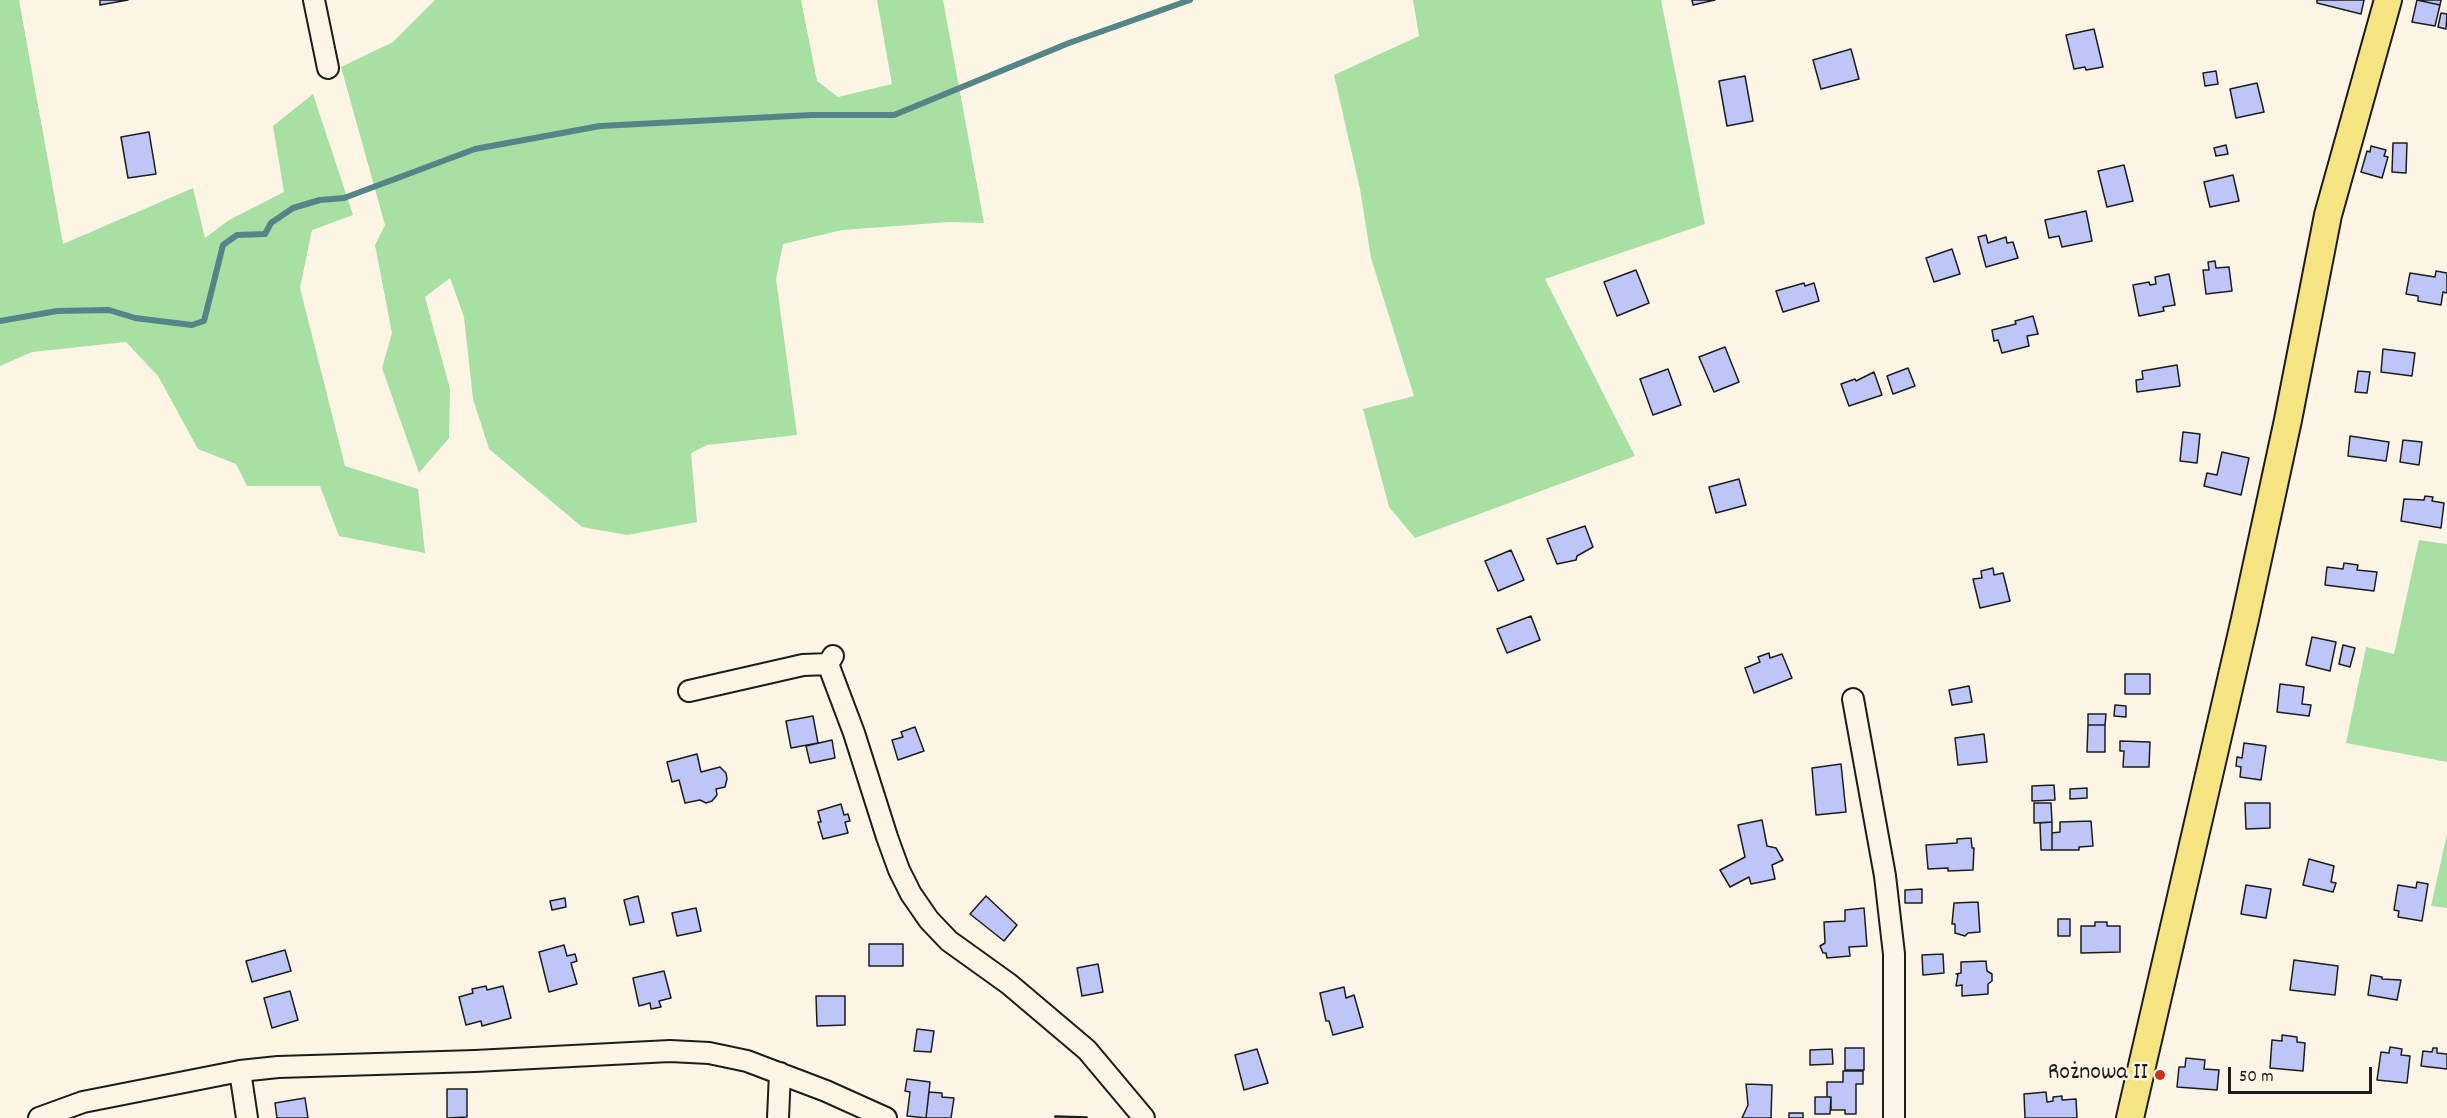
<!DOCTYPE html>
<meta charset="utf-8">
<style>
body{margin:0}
#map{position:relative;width:2447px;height:1118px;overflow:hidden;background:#fcf5e5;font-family:Dekko,sans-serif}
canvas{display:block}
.scale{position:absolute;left:2228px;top:1067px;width:144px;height:27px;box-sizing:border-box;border:3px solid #1c1c1c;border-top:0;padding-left:8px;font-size:18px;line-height:21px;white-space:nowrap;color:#1c1c1c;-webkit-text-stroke:4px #fcf5e5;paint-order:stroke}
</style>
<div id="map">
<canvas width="2447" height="1118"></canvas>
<div class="scale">50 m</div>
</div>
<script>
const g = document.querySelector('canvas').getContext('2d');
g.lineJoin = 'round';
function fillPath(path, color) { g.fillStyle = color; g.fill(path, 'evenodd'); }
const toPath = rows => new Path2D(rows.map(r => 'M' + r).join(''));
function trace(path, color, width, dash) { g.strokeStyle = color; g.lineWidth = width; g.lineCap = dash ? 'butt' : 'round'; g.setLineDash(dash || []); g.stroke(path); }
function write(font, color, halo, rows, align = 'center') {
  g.font = font + ' Dekko,sans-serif'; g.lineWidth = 5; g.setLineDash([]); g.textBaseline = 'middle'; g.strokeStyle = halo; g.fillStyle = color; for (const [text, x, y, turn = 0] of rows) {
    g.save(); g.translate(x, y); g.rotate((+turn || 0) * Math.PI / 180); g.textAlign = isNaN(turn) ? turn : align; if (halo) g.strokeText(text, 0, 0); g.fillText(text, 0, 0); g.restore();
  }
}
const green = toPath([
 [0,0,19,0,63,244,193,188,205,238,229,220,284,192,273,126,313,94,353,215,312,230,300,288,345,466,418,489,425,553,339,536,320,486,247,486,236,464,198,449,158,376,126,342,32,352,0,366],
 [435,0,801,0,817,81,838,97,892,84,877,0,943,0,984,223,950,222,842,230,783,244,776,279,797,435,707,445,691,453,697,522,627,535,582,527,489,449,473,399,464,317,450,278,425,297,450,389,449,438,419,473,382,368,392,333,375,245,385,225,341,67,393,42],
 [1413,0,1661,0,1705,224,1545,279,1635,456,1415,538,1389,507,1363,409,1414,396,1371,258,1360,189,1334,75,1419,36],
 [2419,540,2447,544,2447,762,2346,743,2366,647,2394,654],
 [2447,834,2447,908,2431,906]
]);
const stream = toPath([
 [0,321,57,311,109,310,135,318,192,325,204,321,223,245,237,235,265,234,271,223,293,208,320,200,344,198,475,149,600,126,811,115,894,115,1069,43,1190,0]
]);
const building = toPath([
 [100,0,128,0,100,5,100,0],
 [1692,0,1715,0,1693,5,1692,0],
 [2317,0,2364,0,2361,14,2317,3,2317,0],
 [2417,0,2441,0,2440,5,2417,0],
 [2417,0,2440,5,2435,26,2412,22,2417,0],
 [2441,13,2447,14,2446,29,2438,27,2441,13],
 [2094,29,2103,67,2086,70,2085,67,2074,69,2066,35,2094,29],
 [1851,49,1859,79,1821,89,1813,60,1851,49],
 [2216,71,2218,84,2205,86,2203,73,2216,71],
 [1745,76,1753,121,1727,126,1719,81,1745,76],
 [2257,83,2264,112,2236,118,2230,89,2257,83],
 [149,132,156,174,128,178,121,137,149,132],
 [2393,143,2407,143,2406,173,2392,172,2393,143],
 [2226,145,2228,154,2216,156,2214,148,2226,145],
 [2371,146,2386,150,2384,156,2388,157,2382,178,2361,172,2367,151,2370,152,2371,146],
 [2124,165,2133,201,2107,207,2098,171,2124,165],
 [2233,175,2239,201,2210,207,2204,182,2233,175],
 [2086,211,2092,241,2062,247,2059,236,2049,238,2045,220,2086,211],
 [1986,235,1988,243,2006,237,2007,243,2013,242,2018,258,1986,267,1978,237,1986,235],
 [1952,249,1960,274,1934,282,1926,258,1952,249],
 [2215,261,2216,268,2229,267,2232,291,2206,294,2203,270,2209,270,2208,262,2215,261],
 [1636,270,1649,303,1617,316,1604,282,1636,270],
 [2436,271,2447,273,2447,293,2443,292,2441,305,2418,301,2418,296,2406,294,2410,273,2435,277,2436,271],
 [2169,274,2175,305,2163,307,2164,311,2139,316,2133,285,2149,282,2150,285,2156,284,2155,277,2169,274],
 [1804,283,1805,286,1814,283,1819,301,1783,312,1776,291,1804,283],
 [2033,316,2038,334,2027,336,2029,346,2002,353,1998,340,1994,341,1992,330,2016,324,2015,321,2033,316],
 [1725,347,1739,382,1714,392,1699,357,1725,347],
 [2383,349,2415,353,2412,376,2381,372,2383,349],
 [2177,365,2180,386,2137,392,2136,380,2143,379,2142,371,2177,365],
 [1908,368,1915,386,1893,394,1887,376,1908,368],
 [1668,369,1681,405,1653,415,1640,379,1668,369],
 [2358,371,2370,372,2367,393,2355,392,2358,371],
 [1874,372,1882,395,1849,406,1841,384,1855,379,1856,381,1874,372],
 [2183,432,2200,434,2197,463,2180,461,2183,432],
 [2350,436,2389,442,2386,461,2348,456,2350,436],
 [2403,440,2422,442,2419,465,2400,462,2403,440],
 [2222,452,2249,458,2241,495,2204,486,2207,473,2217,475,2222,452],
 [1739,479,1746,505,1716,513,1709,487,1739,479],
 [2425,496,2433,497,2432,501,2444,503,2441,528,2401,521,2404,499,2424,500,2425,496],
 [1585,526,1593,547,1577,556,1576,560,1557,564,1547,539,1585,526],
 [1511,550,1524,580,1498,591,1485,561,1511,550],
 [2344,563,2358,565,2357,570,2377,572,2374,591,2325,585,2327,567,2343,569,2344,563],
 [1993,568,1994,575,2003,573,2010,601,1980,608,1973,579,1982,578,1981,571,1993,568],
 [1531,616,1540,640,1507,653,1497,629,1531,616],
 [2312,637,2336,642,2330,671,2306,665,2312,637],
 [2343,645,2355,648,2350,667,2339,664,2343,645],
 [1769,653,1770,658,1782,654,1792,678,1754,693,1745,668,1760,662,1758,657,1769,653],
 [2125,674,2150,674,2150,694,2125,694,2125,674],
 [2280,684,2304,687,2302,704,2311,705,2309,716,2277,712,2280,684],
 [1969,686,1972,702,1952,705,1949,690,1969,686],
 [2115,705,2126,706,2126,717,2114,716,2115,705],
 [2088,714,2106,714,2105,725,2088,725,2088,714],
 [813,716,818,743,791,748,786,721,813,716],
 [2088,725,2105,725,2105,752,2087,752,2088,725],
 [915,727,924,751,898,760,892,740,903,737,901,732,915,727],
 [1984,734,1987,762,1958,765,1955,738,1984,734],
 [832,740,835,758,810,763,806,746,832,740],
 [2120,741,2150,742,2149,767,2123,767,2124,751,2120,751,2120,741],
 [2244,743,2266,746,2261,780,2240,777,2241,767,2236,766,2237,757,2242,758,2244,743],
 [697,754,701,772,720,767,726,773,727,779,725,787,716,789,717,795,712,801,706,803,700,800,685,803,679,780,672,782,667,762,697,754],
 [1841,764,1846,812,1816,815,1812,768,1841,764],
 [2054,785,2055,800,2032,801,2032,786,2054,785],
 [2087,788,2087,798,2070,799,2070,789,2087,788],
 [2034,803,2051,803,2052,822,2034,823,2034,803],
 [2245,803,2270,803,2270,828,2246,829,2245,803],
 [841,804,844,815,848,814,850,821,845,822,848,833,823,839,818,822,821,822,818,811,841,804],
 [1762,820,1767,846,1776,848,1783,860,1772,865,1775,879,1751,884,1749,877,1730,887,1720,870,1745,857,1738,825,1762,820],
 [2091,821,2093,846,2079,847,2079,850,2052,850,2052,833,2060,832,2060,822,2091,821],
 [2052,822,2052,850,2041,850,2040,823,2052,822],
 [1971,838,1972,848,1974,848,1973,870,1948,871,1948,868,1928,869,1926,845,1957,843,1957,839,1971,838],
 [2309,859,2334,866,2331,882,2336,883,2333,892,2303,885,2309,859],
 [2417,882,2428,884,2422,921,2398,917,2399,911,2394,910,2398,885,2416,888,2417,882],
 [2246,885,2271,889,2266,918,2241,914,2246,885],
 [1922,889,1922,903,1905,903,1905,890,1922,889],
 [638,896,644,922,630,925,624,900,638,896],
 [986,896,1017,925,1004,941,970,914,986,896],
 [565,898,566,907,552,910,550,901,565,898],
 [1978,902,1980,932,1968,933,1965,936,1955,933,1955,924,1952,924,1954,903,1978,902],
 [696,908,701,931,677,936,672,913,696,908],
 [1864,908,1867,946,1849,947,1850,956,1827,958,1826,953,1823,953,1820,946,1825,943,1824,922,1845,921,1845,910,1864,908],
 [2058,919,2070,919,2070,936,2058,936,2058,919],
 [2095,922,2107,922,2107,926,2120,926,2120,952,2081,953,2081,926,2095,926,2095,922],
 [869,944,903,944,903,966,869,966,869,944],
 [564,945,567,956,575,954,577,961,571,963,577,984,549,992,539,952,564,945],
 [285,950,291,971,252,982,246,961,285,950],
 [1943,954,1944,973,1923,975,1922,955,1943,954],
 [2294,960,2338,966,2335,995,2290,990,2294,960],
 [1986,961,1987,971,1992,974,1992,981,1988,984,1988,994,1962,996,1962,985,1956,986,1958,974,1956,974,1961,973,1961,962,1986,961],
 [1098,964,1103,992,1082,996,1077,968,1098,964],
 [664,971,671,998,659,1001,661,1007,651,1009,650,1003,639,1006,633,978,664,971],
 [2371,975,2382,977,2382,979,2401,980,2397,1000,2368,995,2371,975],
 [486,986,487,990,503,986,511,1018,482,1026,481,1021,466,1025,459,997,473,993,472,989,486,986],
 [1344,987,1346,998,1354,995,1363,1027,1333,1035,1329,1021,1326,1021,1320,993,1344,987],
 [290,991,298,1020,272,1028,264,998,290,991],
 [816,996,845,996,845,1025,817,1026,816,996],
 [917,1029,934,1031,931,1052,914,1051,917,1029],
 [2282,1035,2297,1037,2297,1042,2305,1043,2303,1071,2270,1068,2272,1040,2282,1041,2282,1035],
 [2390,1047,2402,1049,2401,1055,2410,1056,2407,1083,2377,1080,2381,1052,2389,1053,2390,1047],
 [1845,1048,1864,1048,1864,1070,1845,1070,1845,1048],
 [2433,1048,2437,1048,2437,1053,2447,1054,2447,1069,2421,1066,2423,1051,2432,1052,2433,1048],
 [1257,1049,1268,1083,1244,1090,1235,1055,1257,1049],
 [1832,1049,1833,1064,1810,1065,1810,1050,1832,1049],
 [2186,1058,2205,1060,2204,1069,2219,1070,2217,1090,2177,1087,2179,1067,2185,1067,2186,1058],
 [1843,1071,1863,1071,1863,1084,1856,1084,1856,1114,1845,1114,1845,1110,1831,1110,1831,1097,1827,1097,1827,1082,1843,1082,1843,1071],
 [907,1079,930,1082,926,1118,907,1116,910,1092,905,1091,907,1079],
 [1746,1084,1772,1085,1771,1118,1742,1118,1748,1105,1746,1084],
 [447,1089,467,1089,467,1117,447,1118,447,1089],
 [929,1092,942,1093,942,1097,954,1098,951,1118,926,1118,929,1092],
 [2046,1092,2047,1102,2053,1101,2053,1097,2062,1096,2062,1100,2076,1099,2077,1118,2025,1118,2024,1094,2046,1092],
 [1815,1097,1831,1097,1830,1114,1815,1114,1815,1097],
 [305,1098,308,1118,277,1118,275,1103,305,1098],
 [1789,1113,1803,1113,1803,1118,1789,1118,1789,1113],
 [1055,1116,1087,1117,1087,1118,1055,1118,1055,1116]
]);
const minor = toPath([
 [314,0,328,68],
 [833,656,828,664,854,733,887,837,899,870,911,894,929,920,949,941,1009,984,1087,1050,1144,1118],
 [689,691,803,665,828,664],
 [1853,699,1885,876,1894,954,1894,1118],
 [240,1071,247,1118],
 [39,1118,83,1102,240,1071,278,1067,475,1061,670,1051,709,1053,747,1061,826,1091,886,1118],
 [778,1118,780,1073]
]);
const major = toPath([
 [2130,1118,2245,619,2288,420,2328,215,2388,0]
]);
const markers = [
 [2160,1075,6,"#c8321e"]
];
const poiNames = [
 ["Rożnowa II",2148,1075]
];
fillPath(green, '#a8dfa2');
trace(stream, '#548589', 6);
fillPath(building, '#bdc6f7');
trace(building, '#1c1c1c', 1.5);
trace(minor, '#1c1c1c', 24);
trace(major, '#1c1c1c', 30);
trace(minor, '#fcf5e5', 20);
trace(major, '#f6e381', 26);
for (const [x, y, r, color] of markers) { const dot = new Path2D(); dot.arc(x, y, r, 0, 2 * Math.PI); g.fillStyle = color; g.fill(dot); trace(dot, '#fcf5e5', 2); }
write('24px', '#1c1c1c', '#fcf5e5', poiNames, 'right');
</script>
